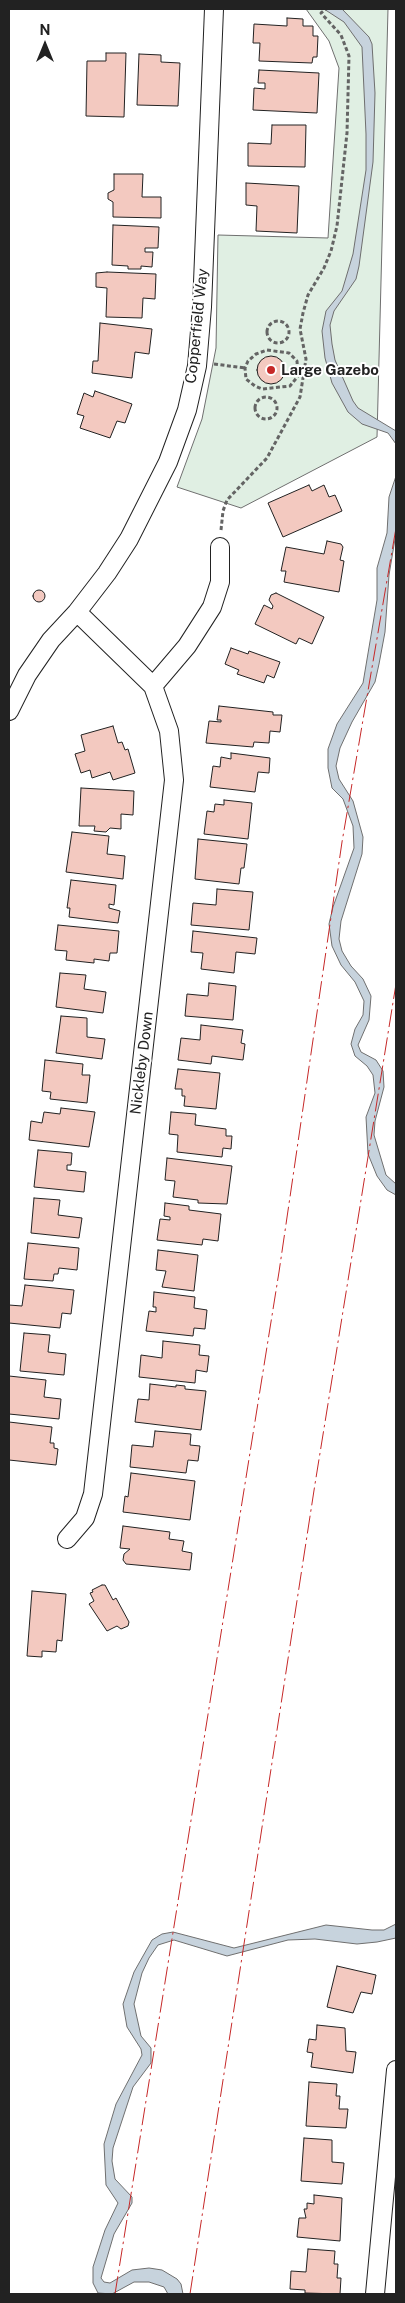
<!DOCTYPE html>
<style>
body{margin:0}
#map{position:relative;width:405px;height:2303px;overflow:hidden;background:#fff;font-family:"Public Sans",sans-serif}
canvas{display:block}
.frame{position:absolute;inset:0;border:10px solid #222;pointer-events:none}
.north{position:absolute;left:20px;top:20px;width:50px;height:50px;-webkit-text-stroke:4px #fff;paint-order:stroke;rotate:0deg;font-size:14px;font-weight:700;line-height:20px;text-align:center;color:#222}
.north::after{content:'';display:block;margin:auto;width:18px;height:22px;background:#222;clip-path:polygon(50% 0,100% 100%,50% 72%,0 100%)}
</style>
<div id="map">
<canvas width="405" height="2303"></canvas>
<div class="frame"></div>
<div class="north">N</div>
</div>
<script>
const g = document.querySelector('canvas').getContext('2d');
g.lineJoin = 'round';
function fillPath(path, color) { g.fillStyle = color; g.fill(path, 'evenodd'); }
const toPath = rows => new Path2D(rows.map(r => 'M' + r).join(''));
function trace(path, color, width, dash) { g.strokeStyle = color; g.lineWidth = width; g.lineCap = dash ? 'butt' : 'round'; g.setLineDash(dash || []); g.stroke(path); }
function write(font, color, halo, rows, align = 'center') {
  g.font = font + ' "Public Sans",sans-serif'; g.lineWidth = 4; g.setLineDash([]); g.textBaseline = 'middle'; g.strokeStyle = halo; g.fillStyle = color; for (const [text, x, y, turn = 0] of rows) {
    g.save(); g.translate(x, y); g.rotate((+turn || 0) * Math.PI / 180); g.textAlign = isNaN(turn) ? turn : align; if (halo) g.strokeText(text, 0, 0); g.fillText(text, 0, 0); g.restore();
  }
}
const green = toPath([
 [306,9,388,9,377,437,241,508,177,487,202,419,216,348,218,235,328,238,339,68,329,41,306,9]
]);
const water = toPath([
 [324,9,342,9,369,37,372,44,375,93,373,162,359,266,356,279,334,311,330,325,332,344,335,360,353,401,358,408,396,431,396,444,388,433,362,424,348,412,332,383,325,358,322,331,326,311,342,291,353,254,366,170,366,134,362,47,344,22,324,9],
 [396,476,396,533,389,575,385,632,379,664,375,682,352,722,340,748,336,766,339,779,353,801,363,837,362,854,341,921,339,939,342,951,351,966,363,979,371,996,369,1020,358,1045,361,1052,376,1060,383,1071,384,1087,375,1121,374,1135,386,1175,396,1184,396,1195,387,1190,377,1176,368,1154,366,1117,375,1093,373,1075,367,1066,355,1056,351,1044,355,1029,363,1015,364,1001,355,982,341,965,332,946,329,924,333,907,354,848,353,826,343,799,332,788,328,768,328,749,337,724,363,683,377,600,377,568,387,533,389,497,396,476],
 [396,1924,396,1938,377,1942,357,1944,315,1939,288,1940,227,1956,174,1940,158,1945,149,1958,142,1973,134,2004,141,2036,151,2048,151,2063,133,2087,113,2148,112,2161,115,2179,132,2197,132,2203,114,2234,101,2278,104,2282,110,2283,132,2270,149,2268,162,2270,177,2279,181,2284,183,2294,168,2294,164,2287,149,2282,134,2282,112,2294,98,2293,93,2283,93,2267,105,2230,118,2203,106,2185,104,2144,116,2104,142,2055,141,2049,127,2027,123,2004,134,1972,152,1940,162,1934,173,1932,234,1948,326,1925,372,1930,384,1930,396,1924]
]);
const building = toPath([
 [287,18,303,19,303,26,313,26,313,36,318,36,317,57,313,57,312,63,259,61,260,43,253,43,254,24,287,26,287,18],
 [106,53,126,53,124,117,86,116,87,61,106,61,106,53],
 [139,54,161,55,161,62,180,63,178,106,137,105,139,54],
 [259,70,319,73,317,113,253,110,254,88,265,89,265,83,258,83,259,70],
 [272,125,306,125,305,167,248,166,248,143,271,144,272,125],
 [114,174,143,174,142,197,161,197,161,218,113,217,113,202,108,199,108,193,114,190,114,174],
 [246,183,299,186,297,233,256,231,257,206,246,205,246,183],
 [113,225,159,227,158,248,145,248,145,252,153,252,152,267,141,266,141,269,128,269,128,266,112,265,113,225],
 [107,272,156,274,155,299,143,298,142,318,106,317,107,288,96,287,96,273,107,272],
 [100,323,152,329,149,354,135,352,132,378,92,373,93,361,98,361,100,323],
 '257 370a14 14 0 1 1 28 0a14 14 0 1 1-28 0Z',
 [95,391,132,404,125,423,117,421,110,438,80,428,84,416,77,414,84,393,93,397,95,391],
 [309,485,312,491,324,485,329,497,335,495,342,511,283,537,268,503,309,485],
 [327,541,341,544,343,547,340,560,344,561,339,592,284,582,286,571,281,571,286,547,324,554,327,541],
 '33 596a6 6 0 1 1 12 0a6 6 0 1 1-12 0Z',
 [276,593,324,617,312,644,299,638,296,644,255,624,264,605,272,609,273,606,269,600,271,595,276,593],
 [231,648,248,654,249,651,280,662,274,678,267,675,264,683,237,674,239,670,225,664,231,648],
 [219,706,273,712,273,715,282,715,280,732,270,731,269,743,254,742,253,747,206,743,209,721,221,722,221,720,217,720,219,706],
 [113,726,118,743,122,742,125,750,128,749,135,773,113,780,110,772,92,778,90,770,81,773,75,754,85,751,81,735,113,726],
 [231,753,270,758,269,773,258,772,255,792,210,787,213,766,220,767,221,757,231,759,231,753],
 [81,788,134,791,133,815,121,814,121,829,110,828,106,832,94,831,95,826,79,826,81,788],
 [224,800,252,803,248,839,204,834,207,811,214,812,215,804,224,805,224,800],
 [72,832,109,836,107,854,125,856,123,879,66,872,72,832],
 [198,839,247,844,244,868,241,868,239,884,195,879,198,839],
 [71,880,116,885,114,905,109,904,109,908,120,911,118,923,69,917,70,908,67,908,71,880],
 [217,889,253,892,249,930,191,925,193,903,216,905,217,889],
 [58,925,119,931,117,953,110,953,109,961,94,959,94,963,66,960,67,951,55,950,58,925],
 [193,931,257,938,255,954,236,952,234,973,201,969,203,953,191,952,193,931],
 [60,973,86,975,84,989,106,992,103,1013,56,1007,60,973],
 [209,983,236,986,233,1020,185,1016,187,994,208,996,209,983],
 [61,1016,87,1018,87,1037,105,1039,102,1059,56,1053,61,1016],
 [201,1025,243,1030,241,1043,245,1044,243,1060,212,1056,211,1064,178,1060,181,1038,200,1040,201,1025],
 [45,1060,83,1064,82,1075,90,1075,87,1103,50,1099,51,1092,42,1091,45,1060],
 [178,1069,220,1073,216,1109,184,1106,185,1096,182,1096,182,1089,175,1089,178,1069],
 [61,1108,95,1112,89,1147,29,1140,31,1121,42,1123,44,1112,60,1114,61,1108],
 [171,1112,196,1114,195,1125,226,1129,226,1136,232,1136,231,1149,223,1148,222,1157,177,1152,178,1135,169,1134,171,1112],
 [38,1150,72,1153,71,1165,67,1165,67,1170,86,1172,84,1192,34,1187,38,1150],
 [167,1158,232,1166,227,1204,198,1203,198,1200,173,1197,175,1181,165,1180,167,1158],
 [34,1198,60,1200,58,1215,82,1218,79,1238,31,1233,34,1198],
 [165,1203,189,1206,189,1210,221,1214,218,1241,203,1239,202,1245,157,1240,160,1219,170,1220,170,1217,164,1216,165,1203],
 [28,1243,79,1248,77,1270,59,1268,58,1274,54,1274,53,1281,24,1279,28,1243],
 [158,1250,198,1255,194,1291,162,1287,166,1271,156,1270,158,1250],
 [25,1285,74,1290,71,1314,62,1313,60,1328,9,1323,9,1305,22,1306,25,1285],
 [154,1292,195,1297,194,1308,207,1310,205,1329,194,1328,193,1336,146,1331,149,1311,156,1312,156,1307,153,1307,154,1292],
 [24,1333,50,1335,48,1352,66,1354,64,1375,20,1371,24,1333],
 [163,1341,200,1345,199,1355,209,1356,207,1372,196,1370,195,1383,139,1377,141,1355,162,1358,163,1341],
 [9,1376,46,1380,44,1397,61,1399,59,1419,9,1414,9,1376],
 [150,1384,176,1387,176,1385,185,1386,185,1389,206,1391,201,1430,135,1422,138,1399,149,1400,150,1384],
 [9,1422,52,1427,50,1443,54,1443,54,1448,58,1449,56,1465,9,1460,9,1422],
 [155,1431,191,1434,190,1445,200,1446,198,1461,188,1460,186,1473,130,1467,132,1445,153,1447,155,1431],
 [131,1473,195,1481,190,1520,123,1512,125,1496,128,1497,131,1473],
 [123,1526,170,1532,169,1539,184,1541,182,1551,192,1553,190,1570,126,1564,123,1560,124,1554,130,1549,120,1548,123,1526],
 [102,1585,105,1585,113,1600,116,1598,129,1622,128,1626,121,1629,117,1626,107,1631,89,1604,94,1601,90,1593,93,1592,92,1590,102,1585],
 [32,1591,66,1594,62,1641,57,1640,56,1652,42,1651,42,1657,27,1656,32,1591],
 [337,1966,376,1975,372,1994,361,1992,353,2013,327,2007,337,1966],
 [317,2025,345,2028,346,2051,356,2052,353,2073,311,2067,313,2053,307,2052,309,2039,316,2040,317,2025],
 [309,2082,337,2084,336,2096,340,2096,339,2109,348,2109,346,2128,306,2126,309,2082],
 [304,2138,332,2140,332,2162,344,2163,342,2184,301,2181,304,2138],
 [314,2195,342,2198,340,2241,297,2237,299,2218,306,2218,304,2209,307,2209,307,2203,314,2204,314,2195],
 [308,2249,335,2251,334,2264,338,2264,337,2278,341,2278,340,2294,305,2293,305,2290,290,2289,291,2271,306,2272,308,2249]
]);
const path = toPath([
 '267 332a11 11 0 1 1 22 0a11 11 0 1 1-22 0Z',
 [267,350,289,353,297,361,298,376,290,386,262,389,255,386,246,379,245,368,248,361,256,354,267,350],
 [214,364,245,368],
 '255 408a11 11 0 1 1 22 0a11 11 0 1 1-22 0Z',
 [221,530,223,511,227,500,267,458,300,397,306,359,300,329,303,313,308,295,324,268,331,251,337,226,347,133,349,56,341,35,321,13,326,9]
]);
const minor = toPath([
 [153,686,187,646,212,607,220,582,220,547],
 [9,711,27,675,51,640,77,612,107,573,129,539,168,462,187,410,197,366,202,307,214,9],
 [67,1539,85,1518,93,1494,174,780,169,731,153,686,77,612],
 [375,2294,396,2070]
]);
const power = toPath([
 [115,2294,279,1272,342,842,396,528],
 [190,2294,315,1484,396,984]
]);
const markers = [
 [271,370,5,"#c62828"]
];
const streetNames = [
 ["Copperfield Way",197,326,-84],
 ["Nickleby Down",142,1063,-83]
];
const poiNames = [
 ["Large Gazebo",281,370]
];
fillPath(green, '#e0efe3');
trace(green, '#6f6f6f', 1);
fillPath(water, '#c7d3dd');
trace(water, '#6f6f6f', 1);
fillPath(building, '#f3c9c0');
trace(building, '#222', 1);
trace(minor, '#222', 20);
trace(path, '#646464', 3, [4, 2.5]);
trace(minor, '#fff', 18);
trace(power, '#c62828', 1, [18, 4, 2.5, 4]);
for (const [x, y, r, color] of markers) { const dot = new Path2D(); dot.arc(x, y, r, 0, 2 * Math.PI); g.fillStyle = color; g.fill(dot); trace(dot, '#fff', 2); }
write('15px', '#222', '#fff', streetNames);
write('bold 15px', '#222', '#fff', poiNames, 'left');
</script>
